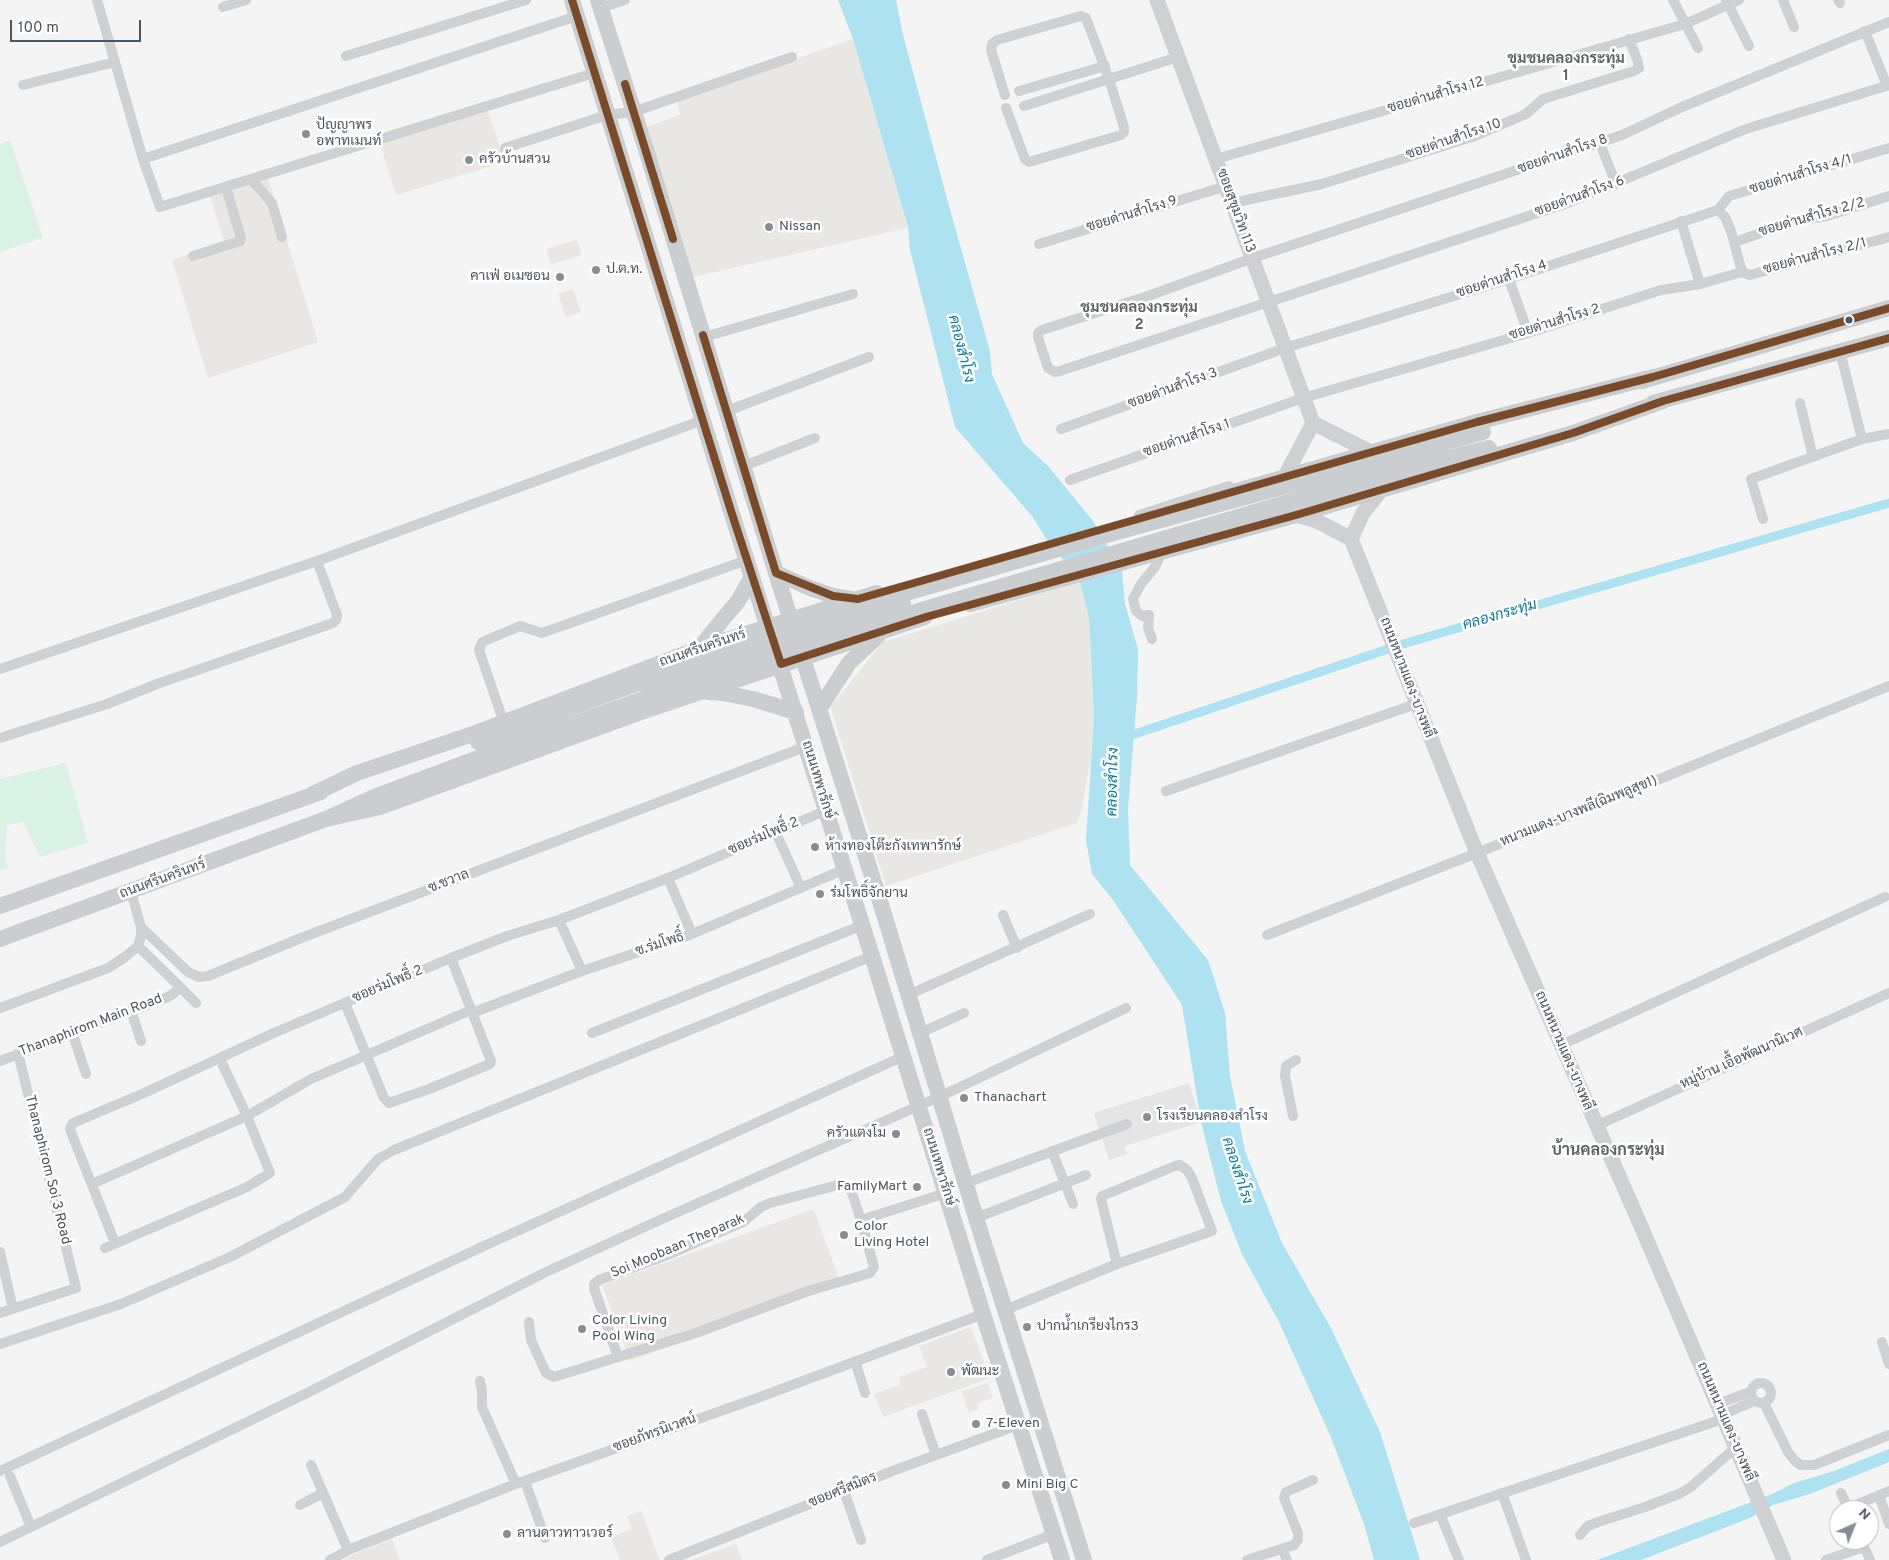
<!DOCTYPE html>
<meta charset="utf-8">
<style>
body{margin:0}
#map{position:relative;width:1889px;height:1560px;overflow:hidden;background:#f4f4f4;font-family:Overpass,sans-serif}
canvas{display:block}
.north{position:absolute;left:1829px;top:1500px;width:50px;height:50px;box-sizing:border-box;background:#fff;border:1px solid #b7bbc0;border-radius:50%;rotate:44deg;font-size:14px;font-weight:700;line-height:20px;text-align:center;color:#4a5661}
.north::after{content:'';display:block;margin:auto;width:18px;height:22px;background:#868d94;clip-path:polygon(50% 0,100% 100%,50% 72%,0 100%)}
.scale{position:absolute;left:10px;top:20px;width:131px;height:22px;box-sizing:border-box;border:2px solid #4a5661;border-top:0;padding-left:6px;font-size:15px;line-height:18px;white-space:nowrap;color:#4a5661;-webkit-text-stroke:4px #fff;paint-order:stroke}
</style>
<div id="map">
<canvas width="1889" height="1560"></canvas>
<div class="north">N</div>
<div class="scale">100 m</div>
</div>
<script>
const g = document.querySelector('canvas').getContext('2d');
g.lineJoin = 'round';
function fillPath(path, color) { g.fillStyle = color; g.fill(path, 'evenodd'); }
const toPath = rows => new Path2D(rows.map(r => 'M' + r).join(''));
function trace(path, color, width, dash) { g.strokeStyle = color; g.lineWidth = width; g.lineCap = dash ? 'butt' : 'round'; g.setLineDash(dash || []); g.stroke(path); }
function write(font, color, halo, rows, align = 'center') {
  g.font = font + ' Overpass,Sarabun,sans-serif'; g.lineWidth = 5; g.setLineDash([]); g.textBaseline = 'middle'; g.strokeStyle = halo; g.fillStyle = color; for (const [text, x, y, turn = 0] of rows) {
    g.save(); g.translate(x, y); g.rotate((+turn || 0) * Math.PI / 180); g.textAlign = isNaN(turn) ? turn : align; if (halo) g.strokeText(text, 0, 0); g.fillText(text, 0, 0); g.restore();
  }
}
const commercial = toPath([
 [853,39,908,228,693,277,647,127,680,115,677,100],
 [487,108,505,162,396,195,380,143],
 [268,178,318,342,208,378,172,260,224,241,210,196],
 [577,240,582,255,551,264,546,249],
 [573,289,581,312,566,317,558,294],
 [1080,581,1089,617,1094,716,1091,756,1082,808,1077,823,886,886,831,709,832,705,883,642],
 [814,1209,841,1285,630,1361,602,1285],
 [971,1327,990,1378,883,1417,874,1394,901,1384,899,1377,927,1367,919,1346],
 [988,1383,993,1398,977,1403,979,1409,968,1412,962,1391],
 [641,1511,660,1560,620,1560,611,1537,632,1529,627,1516],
 [392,1539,400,1560,345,1560,344,1558],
 [736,1544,742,1560,691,1560]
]);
const education = toPath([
 [1189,1083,1201,1122,1125,1146,1127,1154,1109,1160,1094,1113]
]);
const green = toPath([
 [10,140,43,238,0,252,0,144],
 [66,763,88,843,40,857,23,822,7,825,5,856,8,869,0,869,0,779]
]);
const water = toPath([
 [838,0,896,0,903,35,949,206,990,351,992,374,1023,443,1048,466,1093,521,1122,570,1125,604,1138,649,1137,697,1128,808,1130,865,1208,960,1225,1013,1230,1076,1245,1151,1282,1243,1331,1328,1380,1432,1420,1560,1374,1560,1364,1524,1330,1435,1279,1322,1242,1254,1221,1201,1201,1122,1182,1005,1113,900,1092,874,1086,840,1094,716,1089,617,1080,582,1045,537,1032,516,955,427,910,250,908,227,853,39],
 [1889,1449,1889,1462,1810,1494,1773,1505,1750,1518,1641,1560,1597,1560,1770,1495,1794,1483,1834,1471]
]);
const canal = toPath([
 [1123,738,1403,644,1889,503]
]);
const minor = toPath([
 [97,0,143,159],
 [1673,0,1698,48],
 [1726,0,1749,46],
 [1783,0,1794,27],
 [1838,0,1840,3],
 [223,7,246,0],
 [601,8,625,0],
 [577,16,143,159,160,207,594,73],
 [1889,22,1682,107,1622,135,1253,258,1148,296,1042,330,1038,333,1038,337,1048,368,1055,372,1060,371,1568,203,1746,129,1889,85],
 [1865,31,1887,86],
 [346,56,526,0],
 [23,85,115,62],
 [1019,91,1105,66],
 [1005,95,991,50,992,44,997,40,1081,16,1086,18,1109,79,1124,127,1124,132,1121,135,1029,162,1025,159,1006,108],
 [1024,106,1178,57],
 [1599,141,1616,184],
 [505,148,607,115,633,112,792,57],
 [1216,159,1685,24,1739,0],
 [251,179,272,203,282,237],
 [1232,203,1322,184,1475,136,1526,114,1543,99,1634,71,1639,68,1638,62,1629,39],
 [1718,210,1729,196,1889,148],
 [1681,221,1700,284],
 [1735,242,1792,222,1827,216,1889,196],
 [1039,244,1226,186],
 [193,256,240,241,241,238,226,187],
 [1742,272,1750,275,1889,237],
 [1509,279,1528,333],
 [704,337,853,294],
 [1840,351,1862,439,1889,434],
 [1800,403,1813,457],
 [727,411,869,357],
 [1061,429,1285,348,1509,279,1718,210],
 [744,466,815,438],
 [1070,480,1303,398,1528,333,1661,290,1700,284,1742,272,1731,231,1725,217,1718,210],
 [1139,515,1229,486],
 [1763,519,1751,479,1862,439],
 [1152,639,1148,628,1149,615,1142,616,1136,611,1133,599,1141,584,1155,567,1161,554],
 [0,669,317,561,703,420],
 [504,723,479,650,482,642,520,626,542,633,747,560],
 [0,738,107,704,157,684,333,623,336,620,337,615,317,561],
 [1166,791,1416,704],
 [776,833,801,888],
 [668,878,692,934],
 [131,892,141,927,188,972,199,977,208,976,301,938,807,746],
 [1003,915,1017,948],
 [559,920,582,971],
 [1267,935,1477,853,1889,686],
 [180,987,196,1003],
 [908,995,1090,914],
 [345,1003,384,1098,389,1103,429,1089,490,1064,491,1061,451,958],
 [0,1008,108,968,125,957,138,946,141,936,141,927],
 [131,1010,141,1041],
 [472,1013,582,971,692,934,845,869],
 [72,1032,86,1074],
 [592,1033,863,925],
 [920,1033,964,1013],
 [1561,1045,1885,897],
 [0,1061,168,997,174,993,180,987,138,946],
 [1293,1116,1285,1076,1286,1066,1296,1060],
 [1596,1126,1889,993],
 [1052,1151,1073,1204],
 [966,1183,1127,1124],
 [92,1184,247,1116,311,1079,471,1010],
 [976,1218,1086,1175],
 [861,1220,851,1190,849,1187,842,1184,770,1203,761,1207,743,1222,670,1254,599,1280,594,1284,594,1288,618,1357,696,1333,805,1292,870,1273,874,1267,861,1220,946,1193],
 [115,1243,71,1132,70,1128,73,1123,142,1094,276,1032,451,958,507,936,559,920,668,878,827,810],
 [105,1248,247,1187,270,1173,247,1116,220,1059],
 [0,1252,13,1309],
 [1005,1310,1117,1264,1212,1231,1192,1178,1187,1170,1180,1165,1175,1166,1102,1196,1101,1199,1117,1264],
 [0,1313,76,1288,18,1053],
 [529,1322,531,1340,546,1373,554,1377,618,1357],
 [1882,1342,1889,1364],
 [0,1344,121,1304,230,1257,345,1197,378,1159,394,1150,872,956],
 [855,1361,865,1393],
 [480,1381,482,1391,482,1407,516,1484],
 '1751 1393a10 10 0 1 1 20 0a10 10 0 1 1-20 0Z',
 [1764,1403,1788,1452,1795,1461,1801,1465,1814,1465,1889,1435],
 [1717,1404,1750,1392],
 [922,1414,936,1455],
 [1722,1415,1754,1401],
 [311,1465,348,1550],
 [0,1471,484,1246,904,1056],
 [10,1476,31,1527],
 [525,1481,545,1538],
 [844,1491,861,1540],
 [1502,1493,1526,1560],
 [1841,1493,1849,1510],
 [1879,1495,1889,1524],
 [300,1505,323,1493],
 [1848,1508,1889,1491],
 [1440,1514,1459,1560],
 [1414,1523,1723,1419],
 [1580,1535,1588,1526,1598,1522,1645,1507,1679,1494,1691,1487,1736,1447],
 [1861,1540,1870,1560],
 [0,1542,307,1393,546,1272,662,1219,939,1097,1126,1008],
 [1282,1549,1287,1560],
 [330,1560,348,1550,513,1485,760,1397,983,1314],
 [669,1560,895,1470,1018,1425],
 [987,1560,1054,1534],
 [1247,1560,1294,1545,1298,1540,1298,1533,1284,1498,1286,1492,1313,1480],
 [1826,1560,1864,1547]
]);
const secondary = toPath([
 [1157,0,1313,423,1373,453],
 [1285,476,1313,423],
 [1296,515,1317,521,1351,539,1477,853,1637,1217,1784,1560],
 [1351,539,1363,513,1383,488]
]);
const primary = toPath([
 [572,0,731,511,872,956,983,1314,1062,1560],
 [598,0,648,156,776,573,884,914,976,1218,1084,1560],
 [1642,381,1889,308],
 [1653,403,1889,338],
 [1223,495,1477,422,1653,377],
 [776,573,810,588,833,596,852,599],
 [970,604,1296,515,1573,433,1663,401],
 [700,647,738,601,752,577],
 [648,688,774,644,903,603],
 [708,692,723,693,753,699,796,712],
 [820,708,849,663,878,636],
 [311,795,357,773,473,734,698,649,877,593],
 [326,819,380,807,641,712,925,617],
 [0,906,321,792],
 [0,939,326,819,374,797,481,757]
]);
const primaryBridge = toPath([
 [478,742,749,642,875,602,1117,532,1483,432],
 [481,757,752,660,1384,474,1489,448]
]);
const bus1 = toPath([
 [572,0,731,511,781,664,926,617,1296,515,1573,433,1663,401,1889,338],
 [625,84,673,239],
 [703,335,776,573,833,596,858,599,1477,422,1653,377,1889,308]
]);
const markers = [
 [306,134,5,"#868d94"],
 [469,160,5,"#868d94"],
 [769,227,5,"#868d94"],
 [596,270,5,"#868d94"],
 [560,277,5,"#868d94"],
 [1849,320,4.5,"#4a5661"],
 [815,847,5,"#868d94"],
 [820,894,5,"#868d94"],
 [964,1098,5,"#868d94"],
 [1147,1117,5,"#868d94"],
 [896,1134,5,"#868d94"],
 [917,1187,5,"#868d94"],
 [844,1235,5,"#868d94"],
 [1027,1327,5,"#868d94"],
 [582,1329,5,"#868d94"],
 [951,1372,5,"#868d94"],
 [976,1424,5,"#868d94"],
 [1006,1485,5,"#868d94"],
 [507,1534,5,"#868d94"]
];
const streetNames = [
 ["ซอยด่านสำโรง 12",1436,96,-16],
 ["ซอยด่านสำโรง 10",1454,140,-19],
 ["ซอยด่านสำโรง 8",1563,155,-19],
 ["ซอยด่านสำโรง 4/1",1801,175,-17],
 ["ซอยด่านสำโรง 6",1580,197,-20],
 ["ซอยสุขุมวิท 113",1235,211,70],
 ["ซอยด่านสำโรง 9",1132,215,-17],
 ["ซอยด่านสำโรง 2/2",1812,218,-16],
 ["ซอยด่านสำโรง 2/1",1815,257,-15],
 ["ซอยด่านสำโรง 4",1502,280,-18],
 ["ซอยด่านสำโรง 2",1555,323,-17],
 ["ซอยด่านสำโรง 3",1173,389,-20],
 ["ซอยด่านสำโรง 1",1187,439,-19],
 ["ถนนศรีนครินทร์",703,649,-19],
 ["ถนนหนามแดง-บางพลี",1406,678,69],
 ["ถนนเทพารักษ์",817,780,73],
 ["หนามแดง-บางพลี(ฉิมพลูสุข1)",1579,812,-22],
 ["ซอยร่มโพธิ์ 2",764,837,-23],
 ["ถนนศรีนครินทร์",163,880,-20],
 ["ซ.ชวาล",449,882,-21],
 ["ซ.ร่มโพธิ์",660,945,-18],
 ["ซอยร่มโพธิ์ 2",388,985,-23],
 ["Thanaphirom Main Road",91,1026,-21],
 ["ถนนหนามแดง-บางพลี",1563,1051,67],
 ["หมู่บ้าน เอื้อพัฒนานิเวศ",1742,1059,-24],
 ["ถนนเทพารักษ์",938,1167,73],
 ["Thanaphirom Soi 3 Road",47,1170,76],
 ["Soi Moobaan Theparak",678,1247,-23],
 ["ถนนหนามแดง-บางพลี",1725,1422,67],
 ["ซอยภัทรนิเวศน์",655,1434,-20],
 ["ซอยศรีสมิตร",843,1491,-22]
];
const poiNames = [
 ["ปัญญาพร",316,126],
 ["อพาทเมนท์",316,142],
 ["ครัวบ้านสวน",479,160],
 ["Nissan",779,227],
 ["ป.ต.ท.",606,270],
 ["คาเฟ่ อเมซอน",550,277,"right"],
 ["ห้างทองโต๊ะกังเทพารักษ์",825,847],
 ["ร่มโพธิ์จักยาน",830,894],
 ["Thanachart",974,1098],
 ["โรงเรียนคลองสำโรง",1157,1117],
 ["ครัวแตงโม",886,1134,"right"],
 ["FamilyMart",907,1187,"right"],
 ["Color",854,1227],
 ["Living Hotel",854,1243],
 ["Color Living",592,1321],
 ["Pool Wing",592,1337],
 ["ปากน้ำเกรียงไกร3",1037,1327],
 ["พัฒนะ",961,1372],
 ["7-Eleven",986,1424],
 ["Mini Big C",1016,1485],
 ["ลานดาวทาวเวอร์",517,1534]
];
const neighbourhoodNames = [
 ["ชุมชนคลองกระทุ่ม",1566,60],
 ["1",1566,77],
 ["ชุมชนคลองกระทุ่ม",1139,309],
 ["2",1139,326]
];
const waterNames = [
 ["คลองสำโรง",960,349,76],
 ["คลองกระทุ่ม",1500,616,-16],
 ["คลองสำโรง",1114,782,-89],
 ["คลองสำโรง",1236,1171,72]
];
const quarterNames = [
 ["บ้านคลองกระทุ่ม",1608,1152]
];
fillPath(commercial, '#e8e7e3');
fillPath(education, '#e6e5e6');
fillPath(green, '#d9f2e3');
fillPath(water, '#aee2f0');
trace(canal, '#aee2f0', 9);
trace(minor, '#ced0d2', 10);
trace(secondary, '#ced0d4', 15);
trace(primary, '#caced1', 16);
trace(primaryBridge, '#caced1', 16);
trace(bus1, '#7a4b2a', 8);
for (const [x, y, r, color] of markers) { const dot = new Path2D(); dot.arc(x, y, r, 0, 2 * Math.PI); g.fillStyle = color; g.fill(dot); trace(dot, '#fff', 2); }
write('14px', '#4a5661', '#fff', streetNames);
write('14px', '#4a5661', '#fff', poiNames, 'left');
write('bold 15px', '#5f6368', '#fff', neighbourhoodNames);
write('italic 15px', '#0c7c9b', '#fff', waterNames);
write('bold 16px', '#5f6368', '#fff', quarterNames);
</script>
